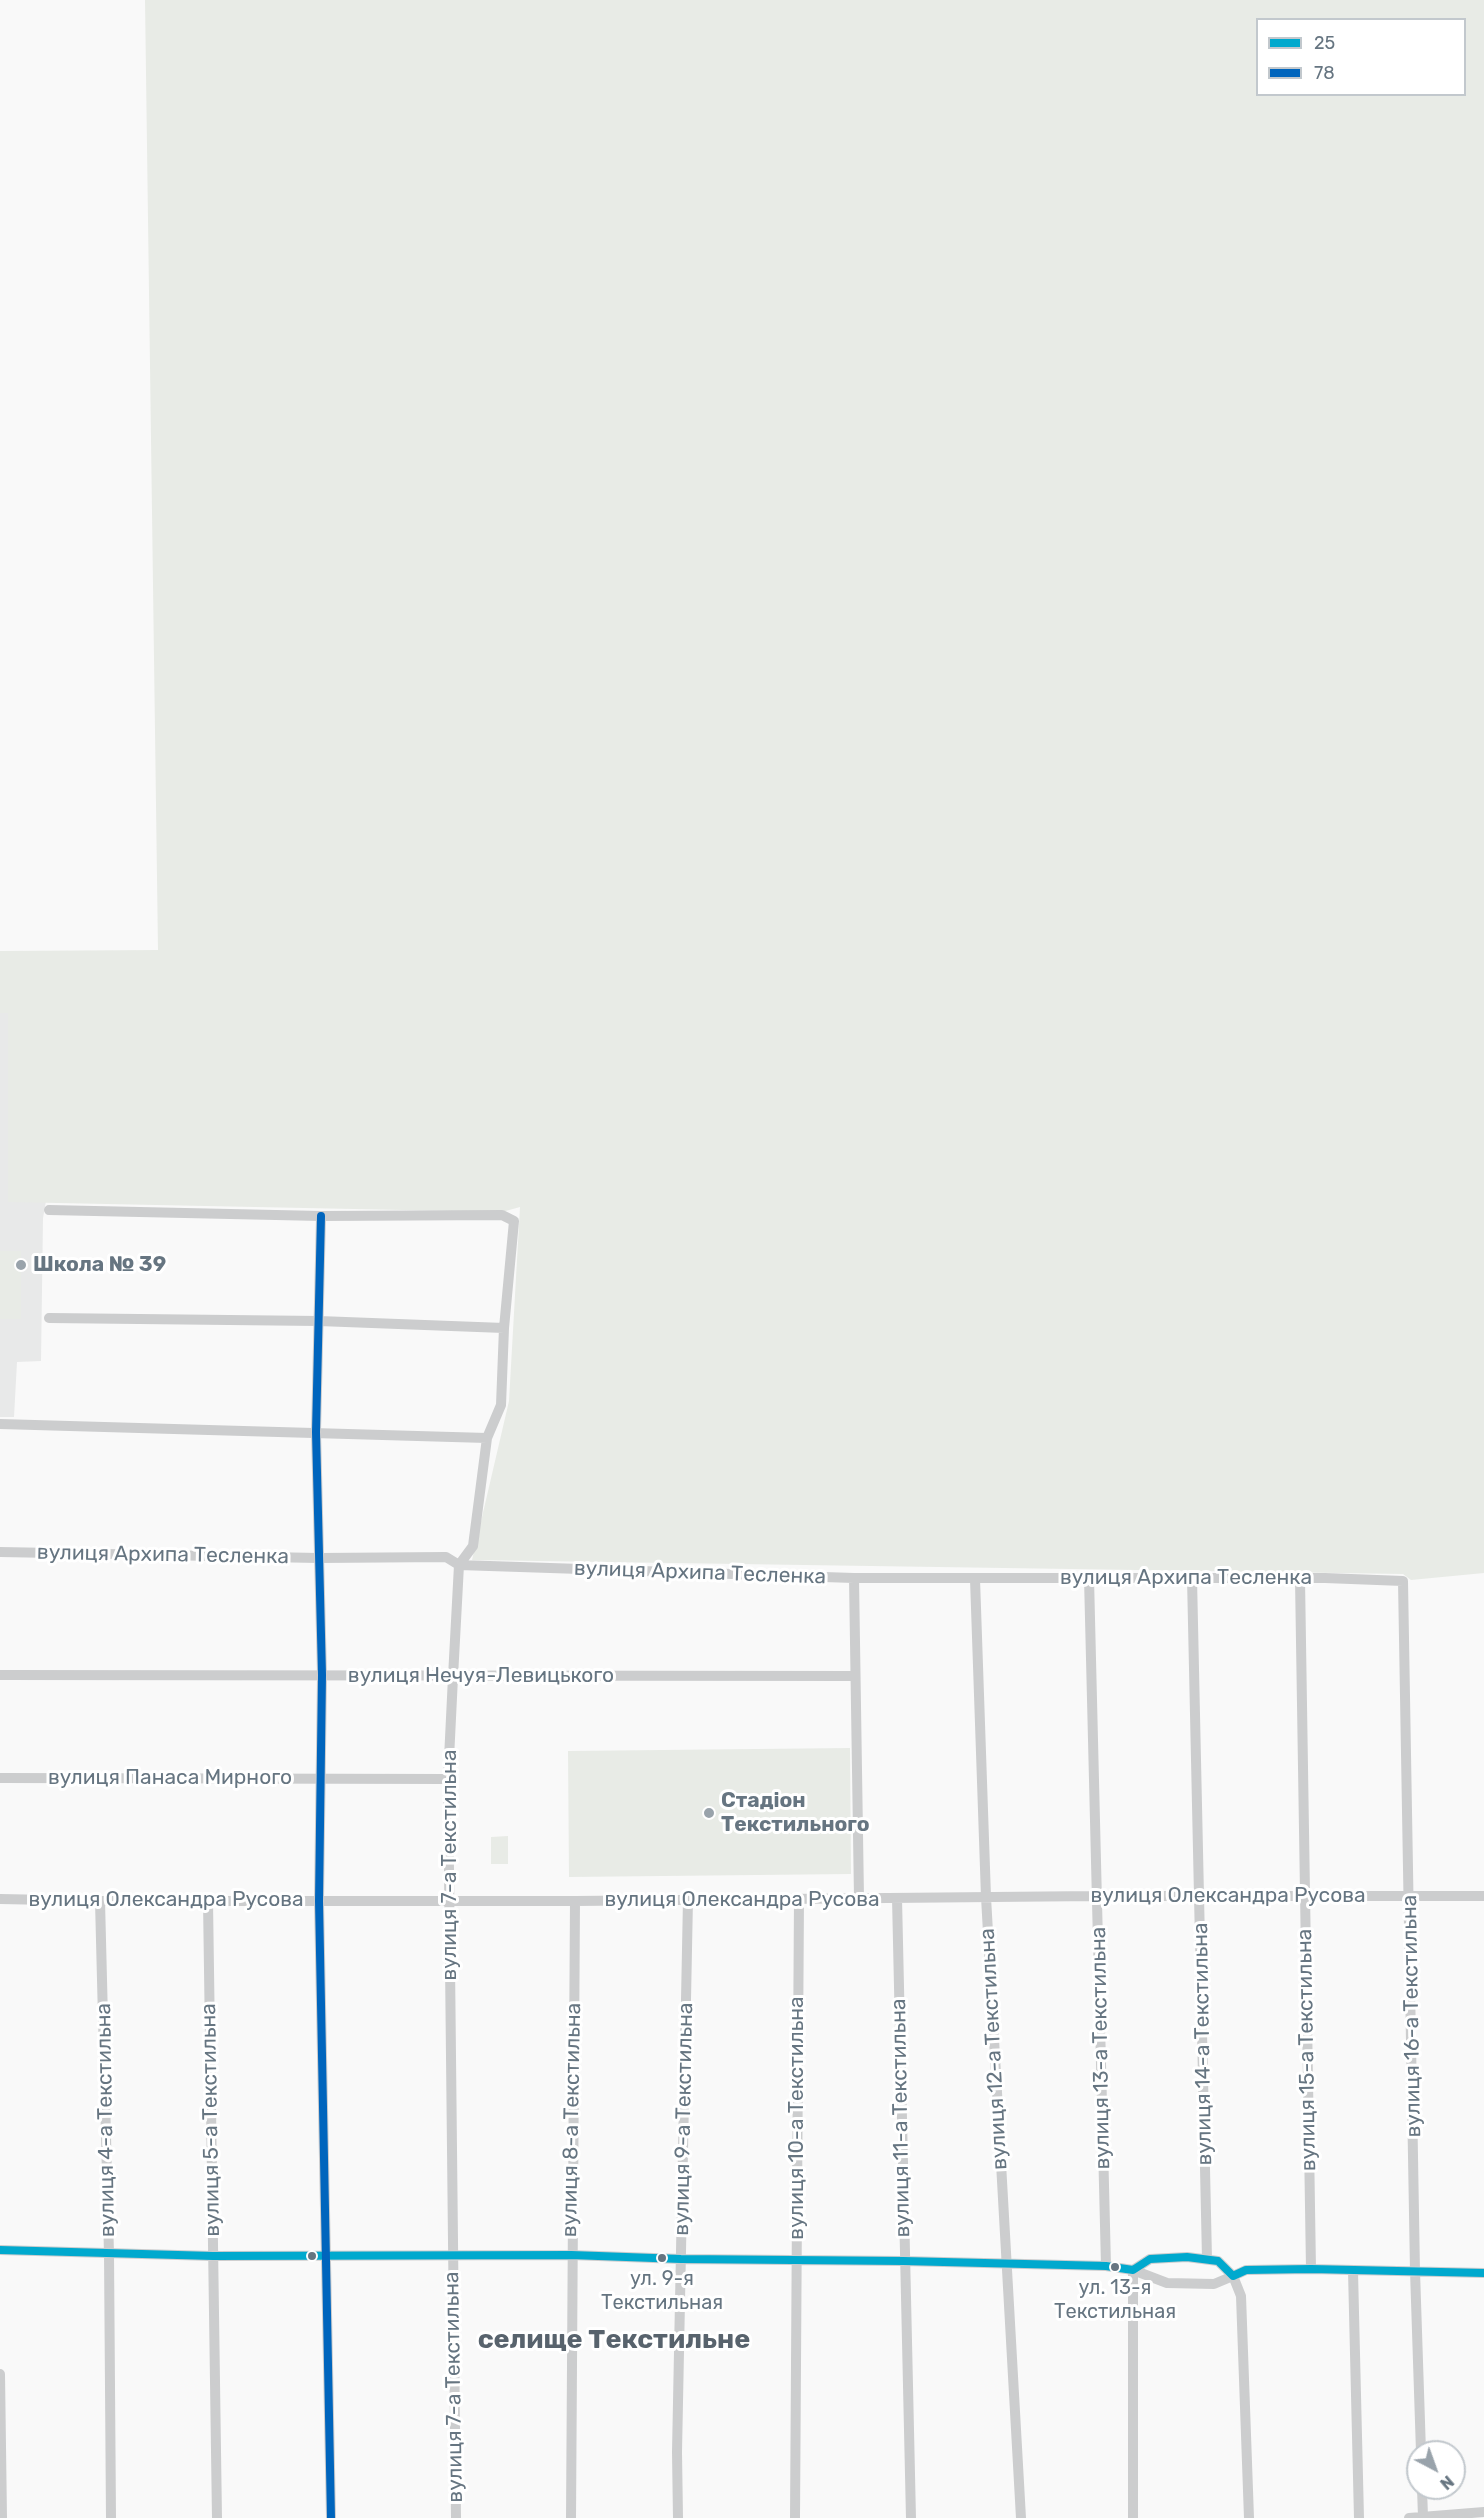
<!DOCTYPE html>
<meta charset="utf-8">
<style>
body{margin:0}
#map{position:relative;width:1484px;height:2518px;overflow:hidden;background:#f9f9f9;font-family:Rubik,sans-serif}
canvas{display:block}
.legend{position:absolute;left:1256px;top:18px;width:210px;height:78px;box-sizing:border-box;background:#fff;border:2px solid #c2c8cd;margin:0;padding:8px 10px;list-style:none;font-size:18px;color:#667581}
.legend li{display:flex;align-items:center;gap:12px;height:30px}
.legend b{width:30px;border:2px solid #c2c8cd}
.north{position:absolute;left:1406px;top:2440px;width:60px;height:60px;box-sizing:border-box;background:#fff;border:2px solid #c2c8cd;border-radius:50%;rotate:139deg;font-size:16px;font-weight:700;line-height:24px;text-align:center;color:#667581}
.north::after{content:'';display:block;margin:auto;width:21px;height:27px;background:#99a3ab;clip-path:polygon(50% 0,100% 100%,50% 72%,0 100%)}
</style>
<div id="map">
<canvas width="1484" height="2518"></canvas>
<ul class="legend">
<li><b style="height:8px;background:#00a9ce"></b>25</li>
<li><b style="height:8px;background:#0065bd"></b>78</li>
</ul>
<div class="north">N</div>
</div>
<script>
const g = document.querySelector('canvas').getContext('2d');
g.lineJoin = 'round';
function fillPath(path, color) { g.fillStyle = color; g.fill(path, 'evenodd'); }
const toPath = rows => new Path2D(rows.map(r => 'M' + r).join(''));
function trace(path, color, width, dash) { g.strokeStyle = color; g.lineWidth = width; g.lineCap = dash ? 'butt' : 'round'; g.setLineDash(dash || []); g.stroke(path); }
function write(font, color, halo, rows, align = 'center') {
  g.font = font + ' Rubik,sans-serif'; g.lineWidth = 6; g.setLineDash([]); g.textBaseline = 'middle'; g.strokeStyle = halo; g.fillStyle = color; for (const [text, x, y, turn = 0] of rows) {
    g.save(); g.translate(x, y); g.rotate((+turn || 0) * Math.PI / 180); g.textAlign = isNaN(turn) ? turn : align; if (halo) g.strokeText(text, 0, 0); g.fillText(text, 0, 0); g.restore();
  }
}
const built = toPath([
 [0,1013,8,1013,8,1201,46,1201,43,1218,41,1361,17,1362,14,1417,0,1417]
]);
const green = toPath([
 [145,0,1484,0,1484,1573,1411,1580,1403,1574,472,1560,509,1401,520,1207,502,1212,8,1202,8,1013,0,1013,0,951,158,950],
 [1258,20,1464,20,1464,94,1258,94],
 [0,1251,21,1251,21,1319,0,1319],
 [850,1748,851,1874,569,1877,568,1751],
 [508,1836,508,1864,491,1864,491,1837]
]);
const street = toPath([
 [49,1210,321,1216,502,1215,514,1221,504,1328,501,1405,487,1438,473,1546,459,1565,453,1677,448,1779,456,2518],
 [321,1216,316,1432,322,1675,319,1901,331,2518],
 [49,1318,319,1321,504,1328],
 [0,1424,487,1438],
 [0,1552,319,1558,446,1557,459,1565,854,1578,1325,1578,1403,1581,1415,2271,1421,2452],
 [854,1578,859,1898],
 [1089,1578,1106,2266],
 [1192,1578,1207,2259],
 [975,1579,986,1897,1021,2518],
 [1300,1579,1311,2269],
 [0,1675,854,1676],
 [0,1778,448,1779],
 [897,1898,911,2518],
 [0,1899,100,1901,575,1901,1097,1896,1484,1896],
 [100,1901,109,2254,111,2518],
 [208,1901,217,2518],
 [0,2250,213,2256,571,2255,681,2259,903,2261,1106,2266,1133,2270,1150,2259,1187,2257,1218,2261,1233,2276,1246,2270,1311,2269,1484,2273],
 [1353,2271,1359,2518],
 [0,2374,2,2518],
 [1422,2488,1423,2517],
 [571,2518,575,1901],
 [678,2518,677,2452,688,1899],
 [795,2518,799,1898],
 [1133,2518,1133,2270,1167,2283,1214,2284,1233,2276,1241,2296,1249,2518],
 [1409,2518,1484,2512]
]);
const bus1 = toPath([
 [0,2250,213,2256,571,2255,681,2259,903,2261,1106,2266,1133,2270,1150,2259,1187,2257,1218,2261,1233,2276,1246,2270,1311,2269,1484,2273]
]);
const bus2 = toPath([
 [321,1216,316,1432,322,1675,319,1901,331,2518]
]);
const markers = [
 [21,1265,6,"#99a3ab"],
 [709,1813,6,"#99a3ab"],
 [312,2256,5,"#667581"],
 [662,2258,5,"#667581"],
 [1115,2267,5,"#667581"]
];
const busNames = [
 ["ул. 9-я",662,2279],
 ["Текстильная",662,2303],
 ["ул. 13-я",1115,2288],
 ["Текстильная",1115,2312]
];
const poiNames = [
 ["Школа № 39",33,1265],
 ["Стадіон",721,1801],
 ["Текстильного",721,1825]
];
const streetNames = [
 ["вулиця Архипа Тесленка",163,1555,1],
 ["вулиця Архипа Тесленка",700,1573,2],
 ["вулиця Архипа Тесленка",1186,1578],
 ["вулиця Нечуя-Левицького",481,1676],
 ["вулиця Панаса Мирного",170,1778],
 ["вулиця 7-а Текстильна",450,1865,-90],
 ["вулиця Олександра Русова",1228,1896],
 ["вулиця Олександра Русова",166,1900],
 ["вулиця Олександра Русова",742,1900],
 ["вулиця 16-а Текстильна",1412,2016,-91],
 ["вулиця 14-а Текстильна",1203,2044,-91],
 ["вулиця 13-а Текстильна",1101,2048,-91],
 ["вулиця 12-а Текстильна",994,2049,-93],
 ["вулиця 15-а Текстильна",1307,2050,-91],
 ["вулиця 10-а Текстильна",797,2118,-90],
 ["вулиця 11-а Текстильна",901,2118,-91],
 ["вулиця 9-а Текстильна",684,2119,-89],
 ["вулиця 4-а Текстильна",106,2120,-91],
 ["вулиця 5-а Текстильна",211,2120,-91],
 ["вулиця 8-а Текстильна",572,2120,-89],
 ["вулиця 7-а Текстильна",454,2387,-91]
];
const districtNames = [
 ["селище Текстильне",614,2340]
];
fillPath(built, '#e8e9e9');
fillPath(green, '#e8ebe6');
trace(street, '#cccdce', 10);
trace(bus1, '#00a9ce', 8);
trace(bus2, '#0065bd', 8);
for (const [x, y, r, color] of markers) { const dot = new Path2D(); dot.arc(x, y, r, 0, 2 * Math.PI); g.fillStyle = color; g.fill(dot); trace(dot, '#fff', 2); }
write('20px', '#667581', '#fff', busNames);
write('bold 21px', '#667581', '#fff', poiNames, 'left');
write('21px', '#667581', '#fff', streetNames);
write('bold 27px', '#58636d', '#fff', districtNames);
</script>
